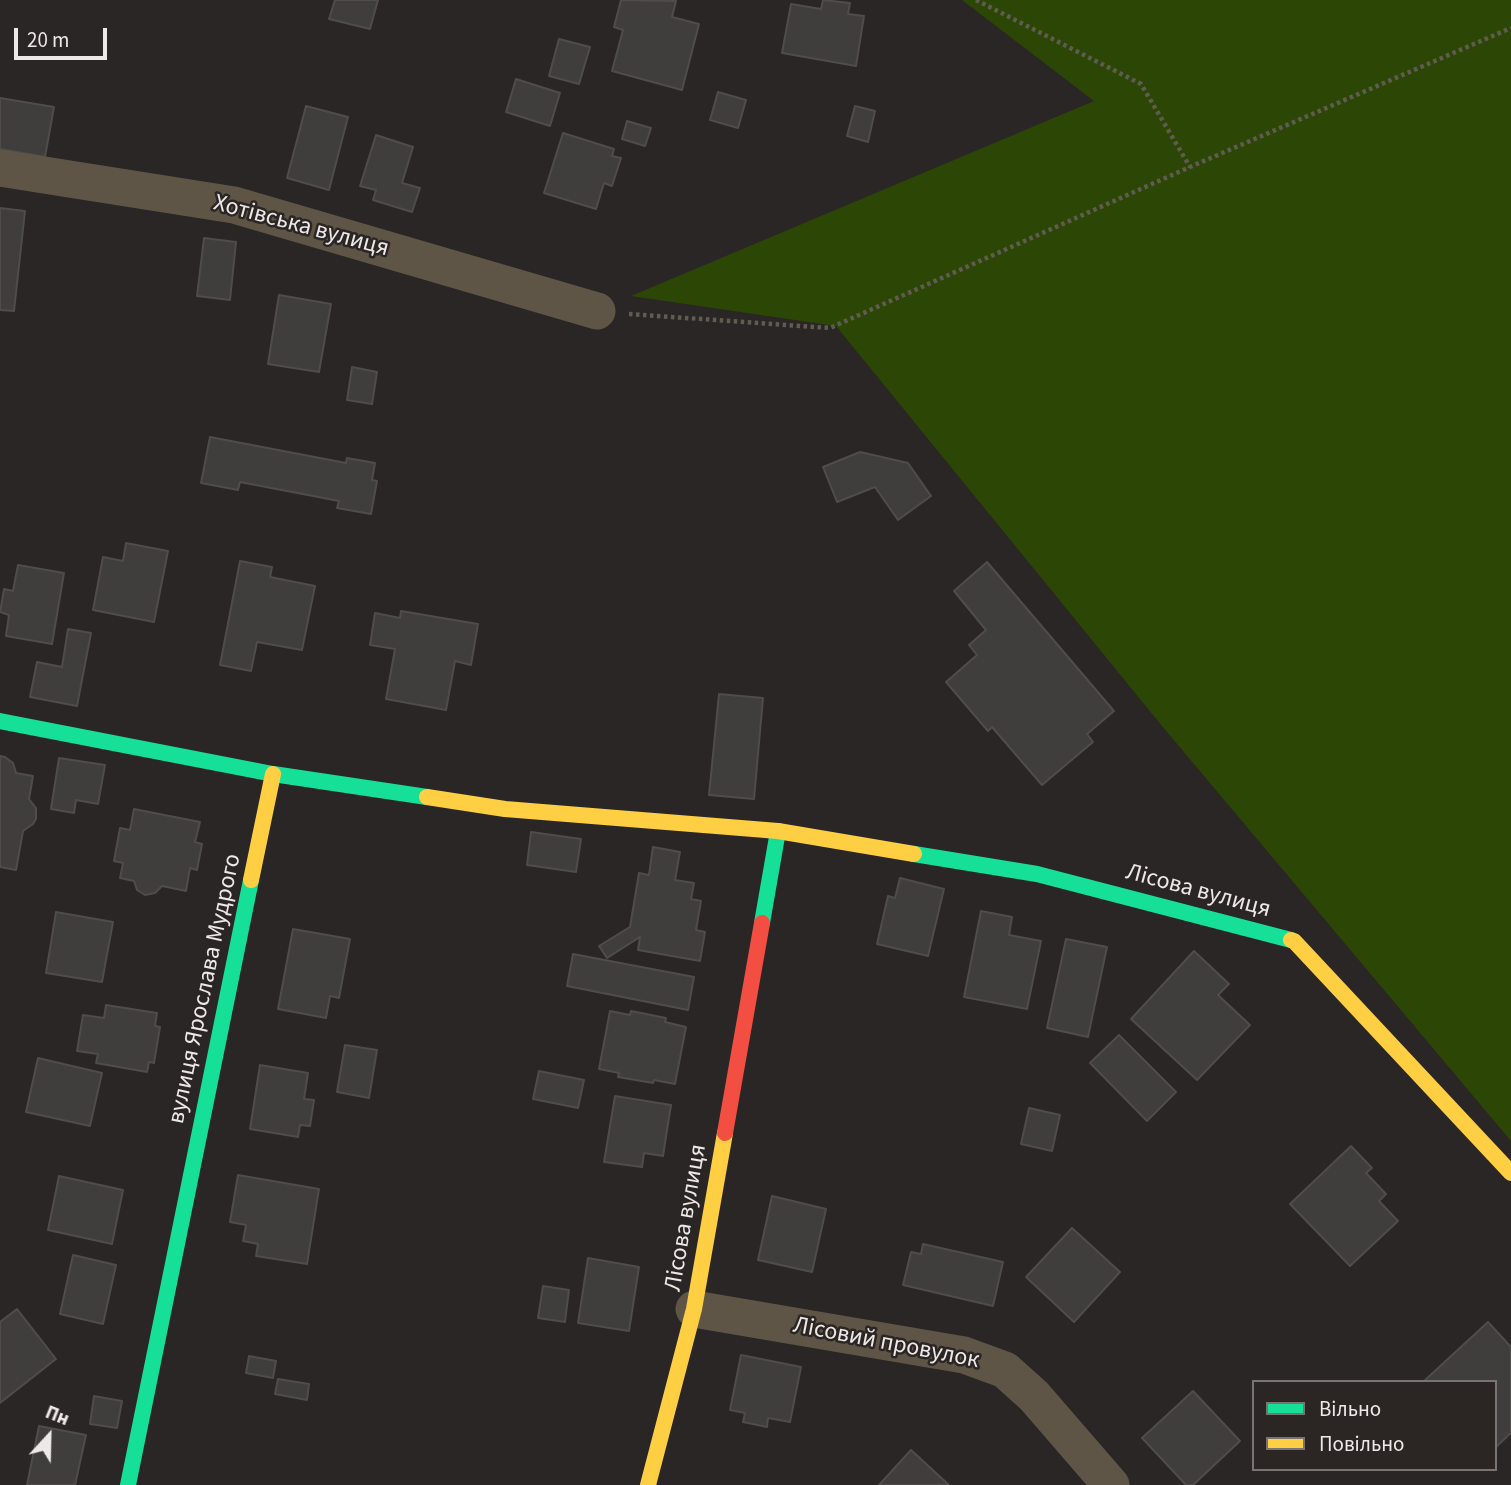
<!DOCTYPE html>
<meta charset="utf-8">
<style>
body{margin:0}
#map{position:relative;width:1511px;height:1485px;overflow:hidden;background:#292625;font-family:"Source Sans 3",sans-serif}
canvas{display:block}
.legend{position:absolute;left:1252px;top:1380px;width:245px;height:91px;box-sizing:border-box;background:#2b2523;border:2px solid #797372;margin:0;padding:9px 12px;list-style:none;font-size:21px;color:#ede9e8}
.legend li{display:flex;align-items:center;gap:14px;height:35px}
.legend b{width:35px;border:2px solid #797372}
.north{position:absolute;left:14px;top:1401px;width:70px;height:70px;-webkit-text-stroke:5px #2b2523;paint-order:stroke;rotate:22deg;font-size:19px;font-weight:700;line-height:28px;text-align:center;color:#ede9e8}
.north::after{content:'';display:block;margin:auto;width:24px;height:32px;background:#ede9e8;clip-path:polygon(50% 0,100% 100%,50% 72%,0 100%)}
.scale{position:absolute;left:14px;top:28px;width:93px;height:32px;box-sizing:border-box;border:4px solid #ede9e8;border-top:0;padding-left:9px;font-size:21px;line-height:24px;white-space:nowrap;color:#ede9e8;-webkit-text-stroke:5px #2b2523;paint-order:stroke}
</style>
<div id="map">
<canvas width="1511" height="1485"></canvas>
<ul class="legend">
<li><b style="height:9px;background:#16e098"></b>Вільно</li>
<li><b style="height:9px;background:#ffcf43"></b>Повільно</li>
</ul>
<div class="north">Пн</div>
<div class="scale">20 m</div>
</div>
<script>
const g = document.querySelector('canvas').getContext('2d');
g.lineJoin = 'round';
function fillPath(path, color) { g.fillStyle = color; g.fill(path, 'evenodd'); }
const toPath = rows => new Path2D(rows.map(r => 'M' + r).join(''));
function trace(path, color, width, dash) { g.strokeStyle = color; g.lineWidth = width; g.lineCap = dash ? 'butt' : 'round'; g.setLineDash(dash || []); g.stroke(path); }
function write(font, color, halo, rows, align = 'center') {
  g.font = font + ' "Source Sans 3",sans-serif'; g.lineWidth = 5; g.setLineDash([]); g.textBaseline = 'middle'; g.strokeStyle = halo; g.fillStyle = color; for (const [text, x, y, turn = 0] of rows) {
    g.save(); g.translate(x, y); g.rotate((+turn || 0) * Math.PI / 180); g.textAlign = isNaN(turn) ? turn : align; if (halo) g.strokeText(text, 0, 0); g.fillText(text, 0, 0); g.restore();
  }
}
const green = toPath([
 [962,0,1511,0,1511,1141,1162,726,836,326,631,296,1094,101]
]);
const building = toPath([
 [335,0,378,0,370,29,329,19,335,0],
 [621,0,676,1,672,17,699,24,682,90,612,71,623,30,614,27,621,0],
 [823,0,850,3,848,14,864,16,856,66,782,53,791,4,821,9,823,0],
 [559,39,590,47,579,84,549,76,559,39],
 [516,79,560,93,550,126,506,112,516,79],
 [718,92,746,100,738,128,710,120,718,92],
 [0,98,54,107,45,157,0,149,0,98],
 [306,106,348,117,329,190,287,178,306,106],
 [855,106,875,111,868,142,847,136,855,106],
 [627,121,651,128,645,146,622,139,627,121],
 [563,133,614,149,612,156,621,158,612,186,604,183,596,209,544,193,563,133],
 [376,135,413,147,402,183,420,188,412,212,373,200,376,190,360,186,376,135],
 [0,208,25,211,14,311,0,310,0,208],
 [204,238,236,242,230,300,197,296,204,238],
 [279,295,331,304,319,372,268,364,279,295],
 [352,367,377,372,372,404,347,400,352,367],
 [210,437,346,463,347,458,375,463,372,480,377,481,371,514,337,508,339,501,240,482,238,490,201,483,210,437],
 [860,452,908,463,931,496,898,520,875,487,837,502,823,467,860,452],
 [126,543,168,551,154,622,93,610,103,557,123,561,126,543],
 [240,561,272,567,270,577,315,586,302,650,257,642,251,671,220,665,240,561],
 [987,562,1114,711,1087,734,1093,742,1042,785,992,727,988,731,946,682,977,655,969,645,986,630,954,591,987,562],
 [18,565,64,573,52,644,6,636,9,615,0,612,4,589,13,591,18,565],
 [401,611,478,624,471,665,455,661,446,710,386,699,395,649,370,645,375,613,400,618,401,611],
 [68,629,91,633,77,706,30,697,37,662,62,667,68,629],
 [719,694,763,698,754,799,709,795,719,694],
 [0,756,5,757,13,763,16,773,33,776,29,799,36,808,36,819,33,824,23,831,16,870,0,867,0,756],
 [59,758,105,765,98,804,76,800,74,813,51,809,59,758],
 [134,809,200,822,195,842,202,844,197,870,190,868,186,891,162,886,155,893,145,895,137,890,134,881,120,878,123,863,114,861,120,828,130,830,134,809],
 [531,832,581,839,576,872,527,865,531,832],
 [653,847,680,852,675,880,694,883,691,899,701,901,696,930,705,932,700,961,638,950,640,937,607,958,599,946,630,927,639,873,649,875,653,847],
 [900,878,944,889,928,956,877,944,888,896,895,898,900,878],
 [981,911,1012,917,1009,935,1041,941,1027,1009,964,997,981,911],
 [56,912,113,922,102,982,46,973,56,912],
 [293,929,350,939,339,998,330,996,326,1018,278,1009,293,929],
 [1066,939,1107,947,1088,1037,1047,1028,1066,939],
 [1194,951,1229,984,1218,995,1250,1025,1197,1080,1131,1019,1194,951],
 [573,954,694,977,688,1010,567,986,573,954],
 [106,1005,157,1013,155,1026,160,1027,154,1063,149,1062,147,1072,96,1063,98,1054,77,1051,83,1015,104,1018,106,1005],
 [610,1011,630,1015,631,1011,666,1018,665,1022,686,1027,675,1084,654,1080,653,1083,618,1077,619,1073,599,1069,610,1011],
 [1119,1035,1176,1092,1147,1121,1090,1063,1119,1035],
 [345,1045,377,1050,369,1098,337,1092,345,1045],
 [38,1058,102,1073,90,1126,26,1112,38,1058],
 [260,1065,308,1073,304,1099,314,1100,310,1126,300,1125,298,1137,250,1129,260,1065],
 [539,1071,584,1080,578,1108,533,1099,539,1071],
 [615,1096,671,1105,663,1156,644,1153,642,1167,604,1162,615,1096],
 [1029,1108,1060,1115,1052,1151,1021,1144,1029,1108],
 [1351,1146,1372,1168,1366,1173,1386,1194,1379,1201,1398,1221,1350,1266,1290,1204,1351,1146],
 [238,1175,319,1189,307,1264,256,1256,258,1244,243,1241,246,1225,230,1222,238,1175],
 [59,1176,123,1190,112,1244,48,1230,59,1176],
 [772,1196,826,1209,812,1272,758,1260,772,1196],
 [1072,1228,1120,1272,1074,1322,1026,1277,1072,1228],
 [923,1244,1003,1262,993,1306,903,1285,911,1252,921,1254,923,1244],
 [73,1255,116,1265,103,1324,60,1314,73,1255],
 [588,1258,639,1267,629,1331,578,1323,588,1258],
 [543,1286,569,1290,565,1322,538,1318,543,1286],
 [17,1309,56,1359,0,1403,0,1322,17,1309],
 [1488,1322,1511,1347,1511,1433,1495,1448,1495,1382,1424,1381,1488,1322],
 [741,1355,801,1367,790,1422,768,1418,767,1427,743,1422,745,1413,730,1410,741,1355],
 [249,1356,276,1361,273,1378,246,1373,249,1356],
 [278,1379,309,1384,307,1400,275,1394,278,1379],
 [1193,1391,1240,1441,1193,1485,1186,1485,1142,1438,1193,1391],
 [94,1396,122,1401,117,1428,90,1424,94,1396],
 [39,1426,86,1435,75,1485,27,1485,39,1426],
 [911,1450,949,1485,879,1485,911,1450]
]);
const path = toPath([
 [976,0,1141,84,1190,167],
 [629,314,830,328,1190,167,1511,28]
]);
const street = toPath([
 [0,168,234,205,597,311],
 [694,1309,964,1355,1005,1370,1034,1396,1111,1485]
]);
const fast = toPath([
 [0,721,273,774,427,797],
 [914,854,1037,874,1291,940],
 [762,923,778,831],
 [128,1485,251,880]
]);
const slow = toPath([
 [427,797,505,809,778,831,914,854],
 [251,880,273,774],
 [1291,940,1294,941,1511,1173],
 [648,1485,694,1309,725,1133]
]);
const jam = toPath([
 [725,1133,762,923]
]);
const streetNames = [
 ["Хотівська вулиця",301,227,15],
 ["Лісова вулиця",1198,892,15],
 ["вулиця Ярослава Мудрого",206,989,-78],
 ["Лісова вулиця",687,1218,-80],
 ["Лісовий провулок",886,1344,11]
];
fillPath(green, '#2c4705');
fillPath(building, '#403e3d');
trace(building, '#4f4c4b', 2);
trace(path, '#615c52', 4.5, [3.5, 3.5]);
trace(street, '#5e5546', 37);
trace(fast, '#16e098', 16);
trace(slow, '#ffcf43', 16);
trace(jam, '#f24e42', 16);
write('24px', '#ede9e8', '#2b2523', streetNames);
</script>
